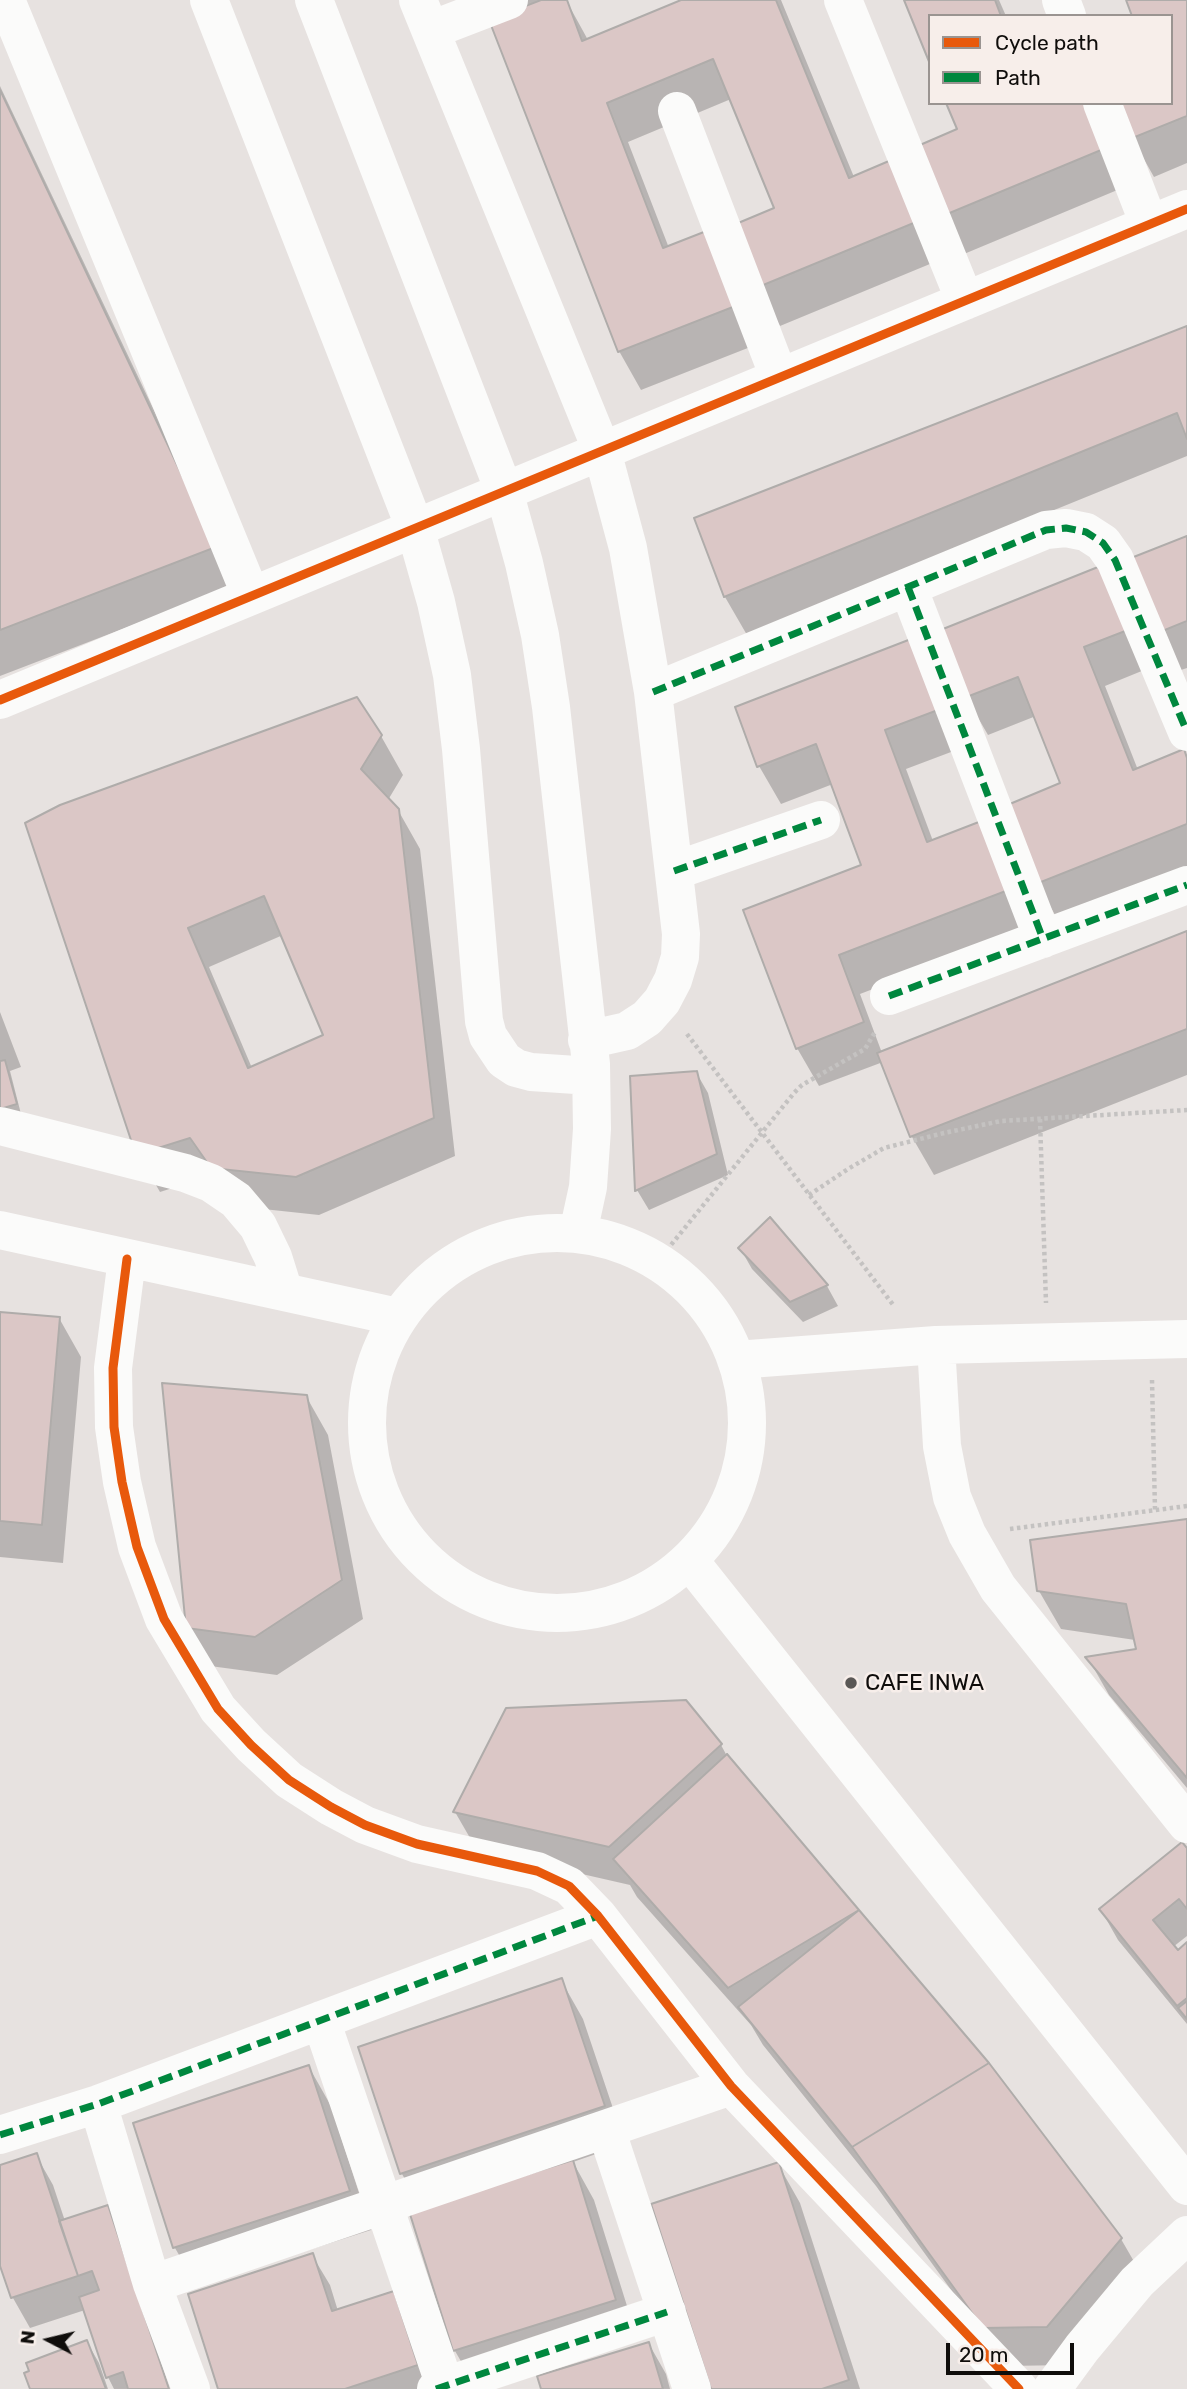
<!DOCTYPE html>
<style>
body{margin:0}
#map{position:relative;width:1187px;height:2389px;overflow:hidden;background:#e7e2e0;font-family:Rubik,sans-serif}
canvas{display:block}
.legend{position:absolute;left:928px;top:14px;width:245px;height:91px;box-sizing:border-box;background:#f7eeea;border:2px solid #9a9491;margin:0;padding:9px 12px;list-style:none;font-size:21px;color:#0f0d0b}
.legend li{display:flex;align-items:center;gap:14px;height:35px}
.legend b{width:35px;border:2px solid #9a9491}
.north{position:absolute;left:14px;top:2305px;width:70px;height:70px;-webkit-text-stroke:5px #f7eeea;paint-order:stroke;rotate:277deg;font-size:19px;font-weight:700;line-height:28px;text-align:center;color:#0f0d0b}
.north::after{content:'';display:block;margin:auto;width:24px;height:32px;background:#0f0d0b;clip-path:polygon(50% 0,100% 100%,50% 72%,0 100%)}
.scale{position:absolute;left:946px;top:2343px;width:128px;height:32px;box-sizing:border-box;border:4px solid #0f0d0b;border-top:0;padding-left:9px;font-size:21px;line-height:24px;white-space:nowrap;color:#0f0d0b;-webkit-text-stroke:5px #f7eeea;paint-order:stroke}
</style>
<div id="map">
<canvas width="1187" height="2389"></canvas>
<ul class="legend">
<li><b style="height:9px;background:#e8590c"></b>Cycle path</li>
<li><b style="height:9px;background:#00873e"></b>Path</li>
</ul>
<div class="north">N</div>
<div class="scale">20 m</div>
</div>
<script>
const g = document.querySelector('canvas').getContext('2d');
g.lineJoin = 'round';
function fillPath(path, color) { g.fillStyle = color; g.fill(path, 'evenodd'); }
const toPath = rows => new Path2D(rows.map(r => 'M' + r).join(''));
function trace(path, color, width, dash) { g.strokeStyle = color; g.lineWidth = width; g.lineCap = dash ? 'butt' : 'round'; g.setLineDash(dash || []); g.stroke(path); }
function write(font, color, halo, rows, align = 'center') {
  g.font = font + ' Rubik,sans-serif'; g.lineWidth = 5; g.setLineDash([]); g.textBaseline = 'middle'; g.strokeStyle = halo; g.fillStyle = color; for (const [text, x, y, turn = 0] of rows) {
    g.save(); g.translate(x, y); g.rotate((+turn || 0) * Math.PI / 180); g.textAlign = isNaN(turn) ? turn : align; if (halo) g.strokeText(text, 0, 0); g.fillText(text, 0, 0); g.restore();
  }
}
const shadow = toPath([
 [479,0,566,0,588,40,685,0,781,0,854,177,895,160,942,259,780,326,758,288,777,209,731,99,628,142,669,248,708,232,758,344,641,390,619,351,491,22],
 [906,0,999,0,1006,16,930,16],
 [1128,0,1187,0,1187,163,1154,177,1132,138,1171,103,1171,16],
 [0,86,237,585,0,676],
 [1090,103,1127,186,964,254,942,216],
 [1187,328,1187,456,747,635,725,597,696,519],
 [1187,538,1187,668,1178,671,1156,633],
 [1107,565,1154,666,1105,686,1138,770,1187,758,1187,871,1059,922,1037,883,1063,784,1036,716,988,735,966,697],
 [910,641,959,749,906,769,933,841,983,822,1032,928,860,994,882,1053,1187,933,1187,1075,934,1175,912,1137,883,1062,819,1086,797,1048,864,866,833,784,781,804,759,766],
 [381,736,403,775,388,800,398,810,420,849,455,1156,319,1215,235,1206,213,1175,160,1192,138,1154,61,807],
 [283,935,325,1036,252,1068,209,967],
 [0,1012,21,1067,10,1071,21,1114,0,1120],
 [696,1072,708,1093,728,1175,649,1210,637,1190,631,1077],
 [770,1219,827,1286,838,1306,803,1322,752,1269,740,1248],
 [0,1313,59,1318,81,1357,63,1563,0,1557],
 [306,1396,328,1435,363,1619,277,1675,210,1666,188,1628],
 [1187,1521,1187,1788,1109,1695,1088,1658,1138,1651,1135,1640,1061,1629,1039,1591],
 [721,1745,727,1756,988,2064,1121,2239,1143,2277,1070,2365,1006,2366,876,2186,763,2045,751,2025,637,1897,630,1885,477,1850,455,1812],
 [1187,1851,1187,1936,1173,1947,1177,1952,1187,1945,1187,2024,1118,1940,1101,1910],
 [561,1980,583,2019,625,2144,573,2162,594,2200,637,2338,477,2389,455,2351,411,2212,422,2209,402,2174,361,2048],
 [309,2067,331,2106,371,2230,197,2286,175,2248,135,2124],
 [36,2155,53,2185,65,2221,117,2227,167,2389,114,2389,108,2377,85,2310,30,2328,13,2298,0,2260,0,2167],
 [778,2164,800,2203,860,2389,713,2389],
 [312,2255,330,2285,338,2311,393,2293,432,2389,220,2389],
 [87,2342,99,2363,108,2389,32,2389],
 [649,2344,666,2374,670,2389,542,2389]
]);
const building = toPath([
 [541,0,567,0,582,41,681,0,776,0,849,178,896,158,921,220,756,288,731,226,774,208,713,59,607,103,663,248,709,230,738,305,618,352,489,20,541,0],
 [904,0,995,0,1001,16,930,16,930,64,904,0],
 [1126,0,1187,0,1187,116,1130,139,1116,103,1171,103,1171,16,1132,16,1126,0],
 [0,90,216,547,0,630,0,90],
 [946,103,1088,103,1106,148,940,217,913,148,957,129,946,103],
 [1187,326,1187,439,1177,413,724,597,694,518,1187,326],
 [1187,536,1187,621,1155,634,1126,560,1187,536],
 [1108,563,1133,628,1084,647,1133,770,1184,749,1187,758,1187,824,1036,884,1005,806,1060,783,1018,677,964,698,938,631,1108,563],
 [911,639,938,710,885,730,927,842,984,820,1011,889,839,955,864,1022,796,1049,743,910,861,865,816,744,757,767,735,707,911,639],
 [357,697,382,735,361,769,399,809,434,1118,296,1177,211,1168,190,1138,136,1155,25,823,60,805,357,697],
 [264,896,323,1035,248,1068,188,928,264,896],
 [1187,931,1187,1029,910,1137,877,1053,1187,931],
 [5,1060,17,1104,0,1109,0,1061,5,1060],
 [697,1071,717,1154,635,1191,630,1076,697,1071],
 [770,1217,828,1285,790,1302,738,1248,770,1217],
 [0,1312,60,1317,42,1525,0,1521,0,1312],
 [162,1383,307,1395,342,1580,255,1637,186,1628,162,1383],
 [1187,1519,1187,1778,1085,1657,1136,1649,1126,1604,1037,1591,1030,1540,1187,1519],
 [686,1700,722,1744,609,1847,453,1812,506,1708,686,1700],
 [727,1754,859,1910,728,1988,613,1859,727,1754],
 [1182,1842,1187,1848,1187,1909,1179,1899,1153,1920,1178,1950,1187,1942,1187,1998,1177,2006,1099,1909,1182,1842],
 [859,1910,989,2063,852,2147,738,2007,859,1910],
 [562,1978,605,2106,400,2174,358,2047,562,1978],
 [1187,2001,1187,2019,1178,2008,1187,2001],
 [989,2063,1122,2238,1047,2327,983,2328,852,2147,989,2063],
 [309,2065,350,2191,173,2248,133,2123,309,2065],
 [37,2153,78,2276,11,2298,0,2266,0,2165,37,2153],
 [573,2160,616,2300,453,2351,409,2211,573,2160],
 [779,2162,849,2380,822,2389,711,2389,651,2204,779,2162],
 [108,2205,169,2389,128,2389,123,2372,106,2378,79,2297,99,2290,92,2271,78,2276,59,2221,108,2205],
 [313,2253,332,2311,394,2291,418,2365,345,2389,218,2389,188,2294,313,2253],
 [87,2340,106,2389,30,2389,24,2373,29,2371,26,2363,87,2340],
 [649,2342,663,2389,541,2389,537,2376,649,2342]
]);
const path = toPath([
 [687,1034,894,1306],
 [1040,1119,1046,1303],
 [809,1195,848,1169,884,1148,944,1133,1001,1121,1187,1110],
 [658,1261,794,1093,802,1085,865,1049,875,1032],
 [1152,1380,1155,1510],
 [1010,1529,1187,1506]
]);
const minor = toPath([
 [6,0,251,596],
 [209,0,415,528,436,602,452,675,461,749,484,1021,488,1036,504,1060,516,1068,531,1072,591,1076],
 [314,0,504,491,524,563,540,635,551,707,591,1064,592,1129,588,1187,578,1233],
 [418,0,602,451,628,548,653,692,681,934,680,957,673,980,662,1001,647,1018,627,1031,587,1040],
 [843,0,965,301],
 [1061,0,1067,16],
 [431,30,509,0],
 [1102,103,1149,224],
 [677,111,779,377],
 [908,587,1043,939],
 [653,692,1046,530,1066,528,1086,532,1103,543,1115,560,1187,732],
 [0,700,1187,209],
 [674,871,821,820],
 [889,996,1187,885],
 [0,1126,185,1173,211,1183,236,1200,258,1226,273,1257,284,1292],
 [0,1230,398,1317],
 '367 1423a190 190 0 1 1 380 0a190 190 0 1 1-380 0Z',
 [127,1259,113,1368,114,1427,122,1482,137,1547,164,1619,218,1709,251,1745,289,1780,331,1807,365,1825,417,1844,537,1871,569,1886,598,1916,731,2086,1019,2389],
 [936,1345,942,1446,952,1497,967,1534,998,1588,1187,1824],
 [736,1360,936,1345,1187,1339],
 [689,1560,1187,2186],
 [321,2020,445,2386],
 [98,2104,152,2284,191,2389],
 [606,2129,692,2389],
 [0,2135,98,2104,598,1916],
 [152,2284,731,2086],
 [436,2389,667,2312],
 [1052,2389,1082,2348,1137,2282,1187,2235]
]);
const quiet = toPath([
 [908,587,1043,939],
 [653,692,1046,530,1066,528,1086,532,1103,543,1115,560,1187,732],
 [674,871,821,820],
 [889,996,1187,885],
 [0,2135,98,2104,598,1916],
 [436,2389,667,2312]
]);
const cycleway = toPath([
 [0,700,1187,209],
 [127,1259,113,1368,114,1427,122,1482,137,1547,164,1619,218,1709,251,1745,289,1780,331,1807,365,1825,417,1844,537,1871,569,1886,598,1916,731,2086,1019,2389]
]);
const markers = [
 [851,1683,7,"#5b5856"]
];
const poiNames = [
 ["CAFE INWA",865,1683]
];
fillPath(shadow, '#0003');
fillPath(building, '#dbc7c6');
trace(building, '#afacaa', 2);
trace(path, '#c4c2c1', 4.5, [3.5, 3.5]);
trace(minor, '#fbfbfa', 38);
trace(quiet, '#00873e', 7, [14, 7]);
trace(cycleway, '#e8590c', 9);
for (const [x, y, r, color] of markers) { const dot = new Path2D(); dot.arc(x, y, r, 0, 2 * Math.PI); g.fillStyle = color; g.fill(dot); trace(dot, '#f7eeea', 2.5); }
write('23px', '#0f0d0b', '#f7eeea', poiNames, 'left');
</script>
